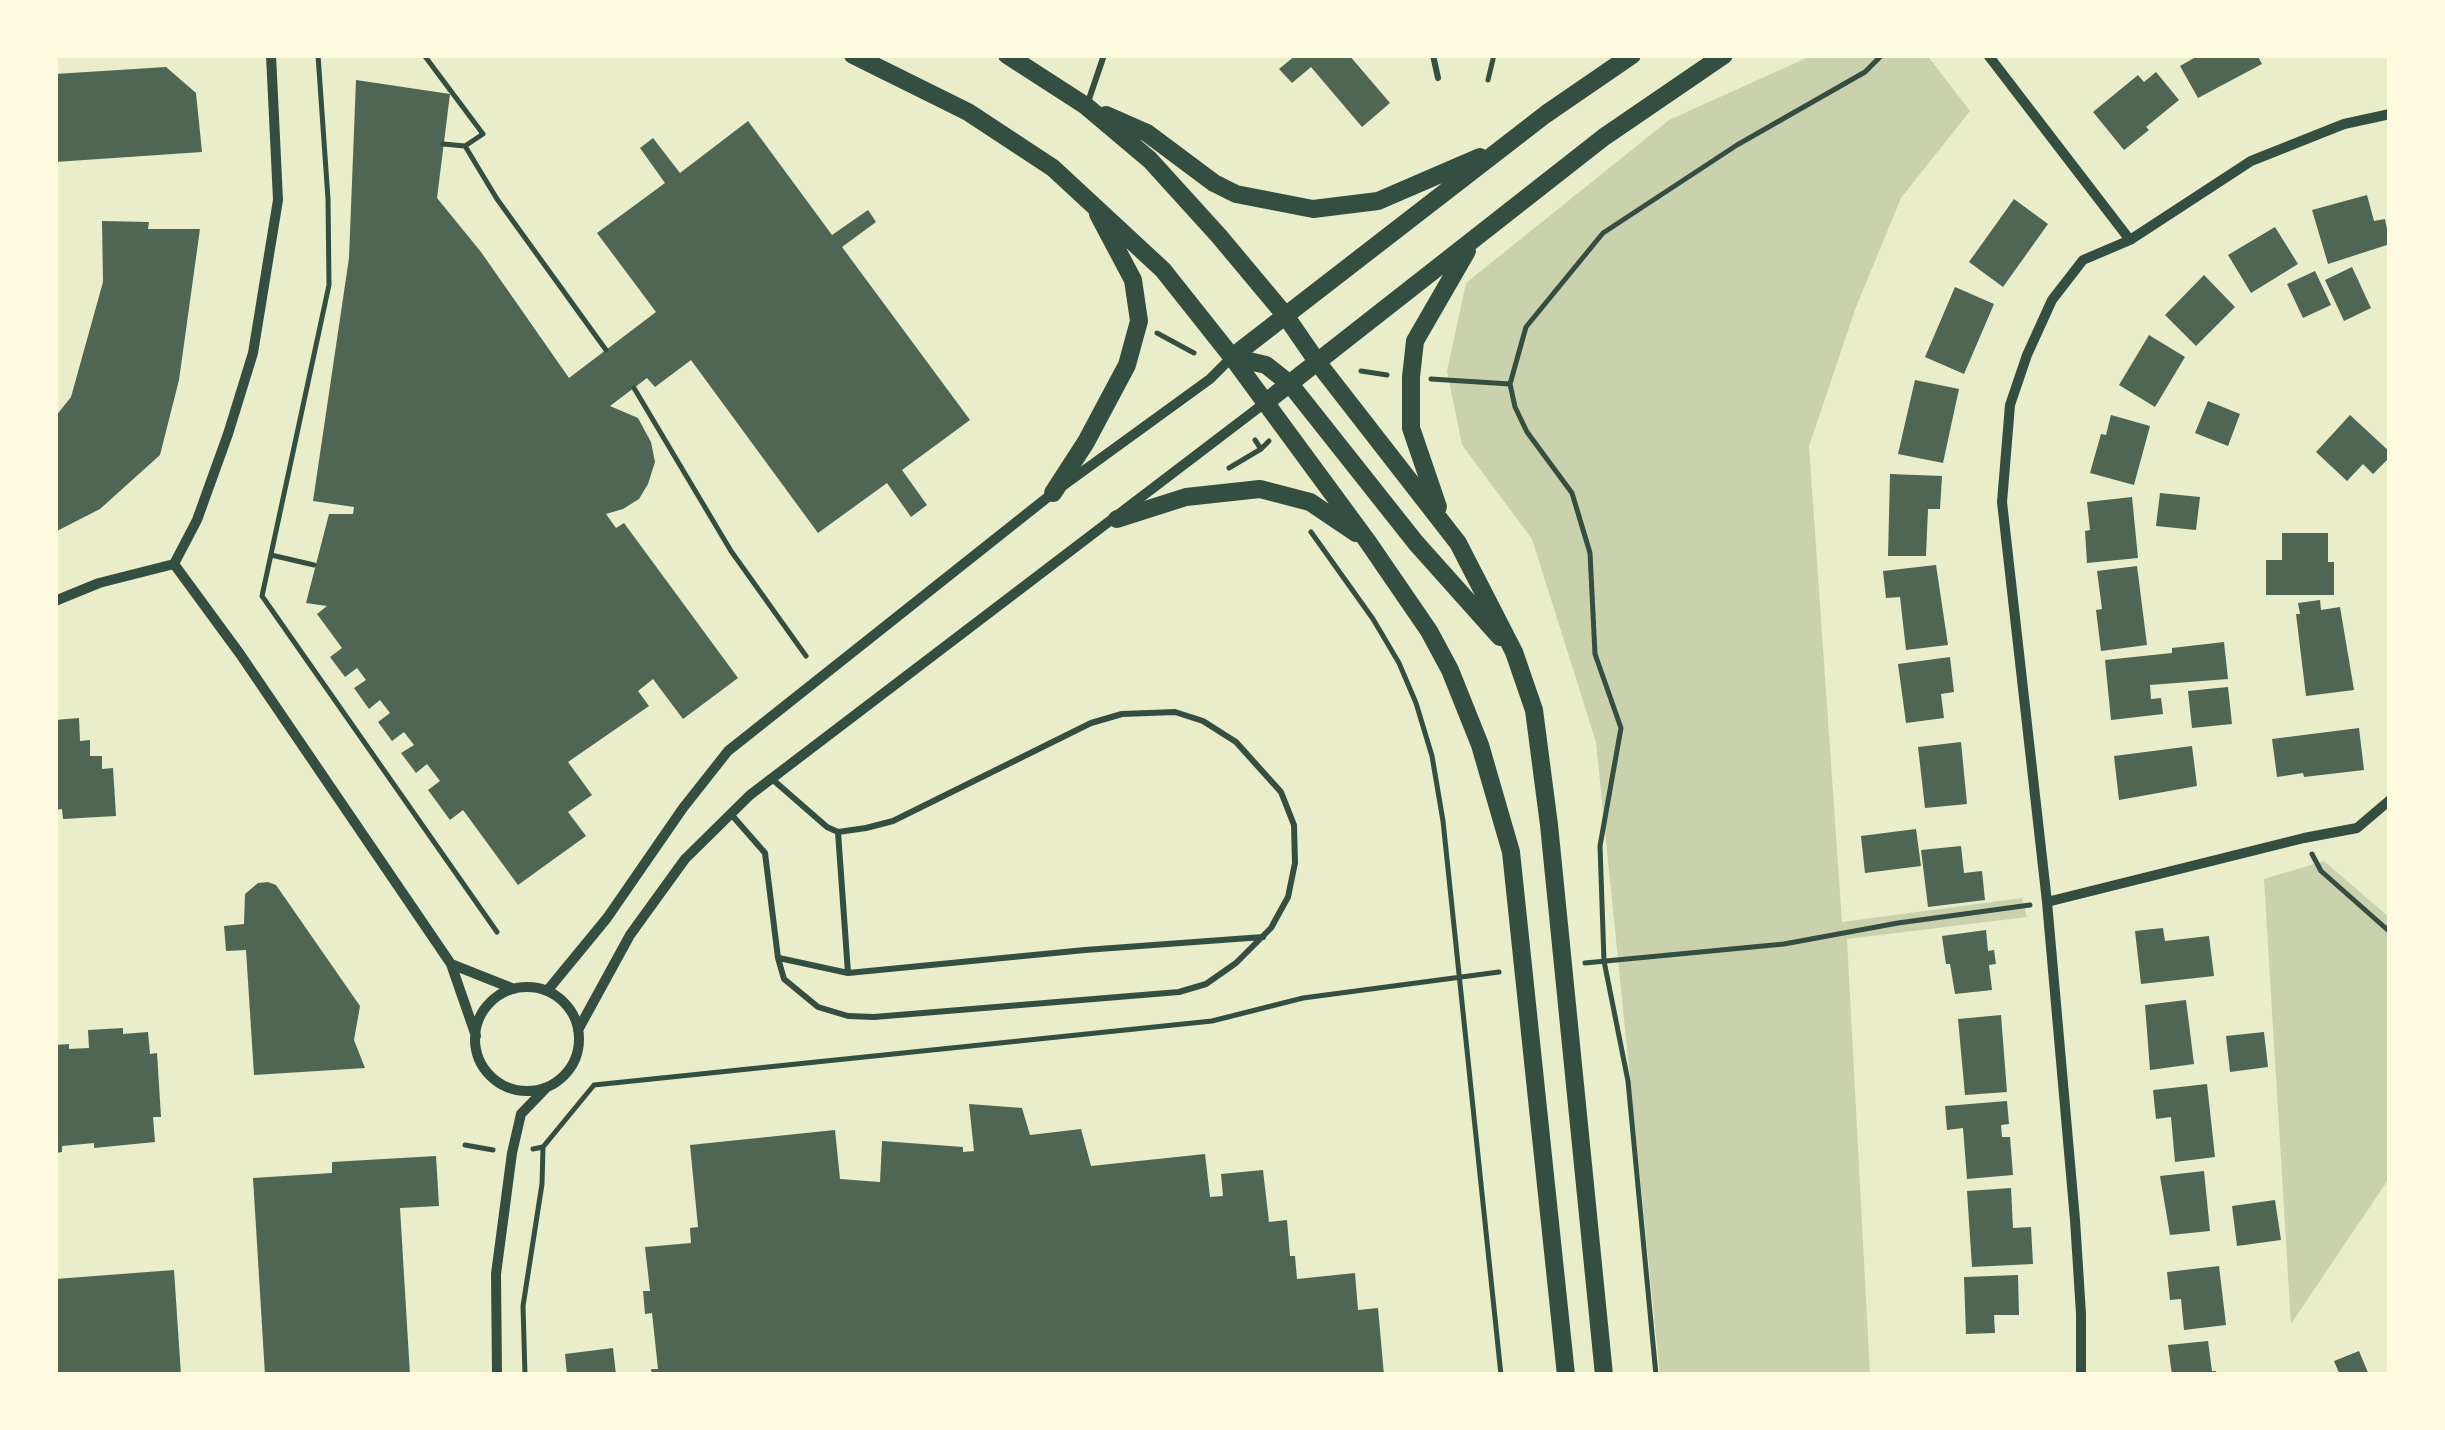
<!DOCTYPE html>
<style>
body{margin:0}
#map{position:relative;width:2445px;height:1430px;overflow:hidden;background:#e9edc9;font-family:Quicksand,sans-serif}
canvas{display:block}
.frame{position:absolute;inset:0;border:58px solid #fefae0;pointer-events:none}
</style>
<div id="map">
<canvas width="2445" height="1430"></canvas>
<div class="frame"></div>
</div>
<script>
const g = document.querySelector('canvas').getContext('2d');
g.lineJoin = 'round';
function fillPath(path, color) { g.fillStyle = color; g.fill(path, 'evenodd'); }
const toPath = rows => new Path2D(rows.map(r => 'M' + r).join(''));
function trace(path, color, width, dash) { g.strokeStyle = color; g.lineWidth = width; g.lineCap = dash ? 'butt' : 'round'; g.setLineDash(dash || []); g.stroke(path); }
const green = toPath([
 [1813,55,1927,55,1970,111,1901,198,1856,307,1809,446,1842,922,2022,898,2027,917,1847,939,1870,1375,1660,1375,1596,742,1532,539,1462,445,1447,371,1466,283,1669,120],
 [2324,861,2390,918,2390,1177,2291,1324,2264,879]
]);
const building = toPath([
 [1296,55,1349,55,1390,103,1362,127,1311,67,1292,83,1279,69],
 [2193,55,2257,55,2262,64,2198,98,2180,66,2194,58],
 [166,67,196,93,202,152,55,162,55,74],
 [2156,72,2179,100,2146,127,2149,130,2124,150,2093,112,2138,75,2144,82],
 [356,80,450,94,437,198,481,252,569,378,656,312,597,233,665,183,640,148,653,138,680,173,748,121,832,235,868,210,876,222,842,247,970,420,902,470,927,505,911,517,887,483,818,533,691,360,655,387,647,378,610,406,638,418,651,442,655,462,648,484,639,499,623,509,606,514,616,528,624,523,738,678,683,719,653,679,638,691,649,706,568,762,592,795,568,812,586,836,518,885,463,810,450,820,428,790,440,781,427,764,416,773,401,753,414,745,404,732,392,741,378,722,390,713,380,700,369,709,354,688,366,680,357,668,345,677,330,657,342,648,317,614,327,606,306,603,329,514,353,514,354,507,313,501,349,258],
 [2367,195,2374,221,2385,219,2390,244,2328,264,2312,210],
 [2014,199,2048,224,2003,287,1969,262],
 [102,221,149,222,148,229,200,229,179,380,160,455,100,509,55,532,55,417,71,397,103,282],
 [2275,227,2298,264,2251,293,2228,255],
 [2352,267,2371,308,2344,321,2325,280],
 [2315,271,2331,305,2303,318,2287,284],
 [2204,275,2235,307,2196,346,2165,315],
 [1955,287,1994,304,1964,374,1925,357],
 [2149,335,2185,357,2155,407,2119,385],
 [1915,380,1959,389,1943,463,1898,454],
 [2208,401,2240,414,2228,446,2195,433],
 [2111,415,2150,426,2134,485,2090,473,2101,434,2106,435],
 [2350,415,2390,452,2390,457,2373,474,2363,464,2347,481,2316,452],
 [1890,474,1942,476,1940,509,1928,509,1926,556,1888,556],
 [2160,493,2200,497,2196,530,2156,526],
 [2132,497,2138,558,2087,563,2085,531,2090,530,2087,502],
 [2282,533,2328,533,2328,562,2334,562,2334,595,2266,595,2266,560,2282,560],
 [1936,565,1948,645,1906,650,1900,597,1886,598,1883,571],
 [2137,566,2147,645,2101,651,2096,610,2102,609,2097,571],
 [2320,600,2321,610,2340,607,2354,690,2306,696,2296,614,2300,614,2298,603],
 [2224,642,2228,679,2150,685,2151,699,2161,698,2163,714,2111,720,2105,660,2172,653,2172,648],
 [1950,657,1954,692,1941,694,1944,718,1906,723,1898,664],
 [2228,687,2232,724,2192,728,2188,691],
 [79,718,80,741,90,740,90,756,102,756,102,769,113,768,116,816,63,819,62,809,55,810,55,720],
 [2359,728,2364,770,2304,777,2303,773,2277,777,2272,739],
 [1961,742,1967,804,1925,808,1918,747],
 [2192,746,2197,786,2119,800,2114,756],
 [1916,829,1921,866,1865,873,1861,836],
 [1961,846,1964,873,1982,871,1985,900,1928,907,1921,850],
 [268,882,276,885,360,1006,354,1040,365,1068,254,1075,246,950,226,951,224,926,244,924,245,894,258,883],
 [2163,928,2165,941,2209,936,2214,976,2141,984,2135,931],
 [1986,930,1988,951,1994,950,1996,964,1989,965,1992,990,1955,994,1950,964,1946,964,1942,936],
 [2186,1000,2194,1064,2150,1070,2145,1005],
 [2001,1015,2007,1092,1965,1095,1958,1019],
 [123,1028,123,1034,148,1032,150,1054,157,1053,161,1117,153,1117,155,1142,94,1148,94,1143,62,1146,62,1152,55,1153,55,1045,69,1044,69,1049,89,1048,88,1030],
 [2264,1032,2268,1067,2230,1072,2226,1036],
 [2207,1084,2215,1157,2175,1162,2171,1117,2156,1119,2153,1090],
 [2007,1101,2009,1124,2001,1125,2002,1137,2010,1137,2013,1175,1967,1179,1963,1128,1947,1130,1945,1106],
 [969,1104,1022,1108,1030,1135,1081,1129,1091,1166,1205,1154,1210,1197,1223,1196,1221,1174,1263,1170,1269,1222,1287,1220,1290,1256,1295,1256,1297,1279,1355,1273,1358,1310,1378,1308,1384,1375,652,1375,651,1369,658,1369,652,1313,645,1314,643,1291,650,1291,645,1247,691,1243,690,1228,698,1227,690,1145,835,1130,840,1179,880,1182,882,1141,963,1147,963,1152,974,1151],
 [436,1156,439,1206,400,1208,410,1375,265,1375,253,1178,332,1173,332,1162],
 [2204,1171,2210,1231,2170,1235,2160,1176],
 [2011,1188,2013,1228,2031,1227,2033,1264,1972,1267,1967,1191],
 [2275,1200,2281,1240,2237,1246,2232,1206],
 [2219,1266,2226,1325,2184,1330,2181,1299,2170,1300,2167,1272],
 [174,1270,181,1375,55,1375,55,1279],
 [2018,1275,2019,1315,1994,1315,1995,1333,1966,1334,1964,1277],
 [2208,1341,2212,1371,2216,1371,2217,1375,2172,1375,2168,1345],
 [613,1348,616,1375,567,1375,565,1354],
 [2359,1351,2369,1375,2340,1375,2334,1361]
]);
const path = toPath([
 [318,55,328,199,329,285,262,596,497,932],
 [424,55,483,134,465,146],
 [1488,80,1494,55],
 [443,144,465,146,497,199,606,350],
 [1157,333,1194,353],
 [1361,371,1387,375],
 [1431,379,1510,384,1515,407,1527,432,1572,493,1590,553,1595,654,1621,728,1600,846,1604,961,1628,1081,1656,1375],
 [1510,384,1526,327,1603,233,1737,145,1865,72,1882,55],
 [634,388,731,551,806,656],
 [1255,440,1261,449,1269,441],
 [1229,468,1261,449],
 [1311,532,1373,619,1399,663,1416,703,1432,756,1443,821,1501,1375],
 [271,555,314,565],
 [2312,854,2321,871,2390,932],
 [1585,963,1784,944,1898,923,2030,905],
 [465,1145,493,1150],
 [533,1149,543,1147,594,1085,1212,1021,1303,998,1499,972],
 [525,1375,523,1306,542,1184,543,1147]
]);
const service = toPath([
 [1433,55,1438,78],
 [1087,105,1104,55],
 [730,813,765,853,778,958,784,979,818,1007,848,1016,874,1017,1179,992,1206,984,1236,963,1271,928,1288,897,1295,863,1294,825,1281,792,1236,742,1203,721,1175,712,1122,714,1091,723,893,821,866,828,838,832,827,827,772,779],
 [838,832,848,973],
 [779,958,848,973,1085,950,1263,937]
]);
const minor = toPath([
 [1988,55,2130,240],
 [174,564,240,654,451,964,476,1036],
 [55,601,99,583,174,564,197,520,228,434,253,353,268,261,278,200,271,55],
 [2047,902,2304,838,2357,828,2390,800],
 [451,964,514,989],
 '475 1039a52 52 0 1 1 104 0a52 52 0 1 1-104 0Z',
 [547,991,607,918,683,808,728,751,1053,493,1210,379,1232,357],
 [578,1030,630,935,685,859,750,795,1266,402],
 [497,1375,496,1274,512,1153,521,1114,546,1088],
 [2081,1375,2081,1314,2075,1220,2047,902,2002,502,2010,405,2027,355,2052,300,2083,260,2130,240,2251,161,2344,124,2390,114]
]);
const secondary = toPath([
 [853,55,968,112,1053,168,1163,270,1232,357,1368,542,1429,631,1450,670,1480,745,1511,852,1566,1375],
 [1007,55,1086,106,1150,160,1219,236,1285,315,1318,363,1458,543,1514,652,1534,710,1549,825,1604,1375],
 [1106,115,1147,133,1214,183,1236,194,1313,209,1378,201,1480,157],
 [1232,357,1546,114,1632,55],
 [1232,357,1266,365,1290,384,1416,543,1500,637],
 [1266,402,1604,137,1724,55],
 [1053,493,1086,442,1127,365,1139,321,1133,280,1098,214],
 [1438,507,1411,428,1411,377,1415,341,1467,251],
 [1117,519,1186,497,1260,489,1310,502,1356,533]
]);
fillPath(green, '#cad2ad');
fillPath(building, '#4f6655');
trace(path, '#344e41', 5);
trace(service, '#344e41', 6);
trace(minor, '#344e41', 10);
trace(secondary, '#344e41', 18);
</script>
